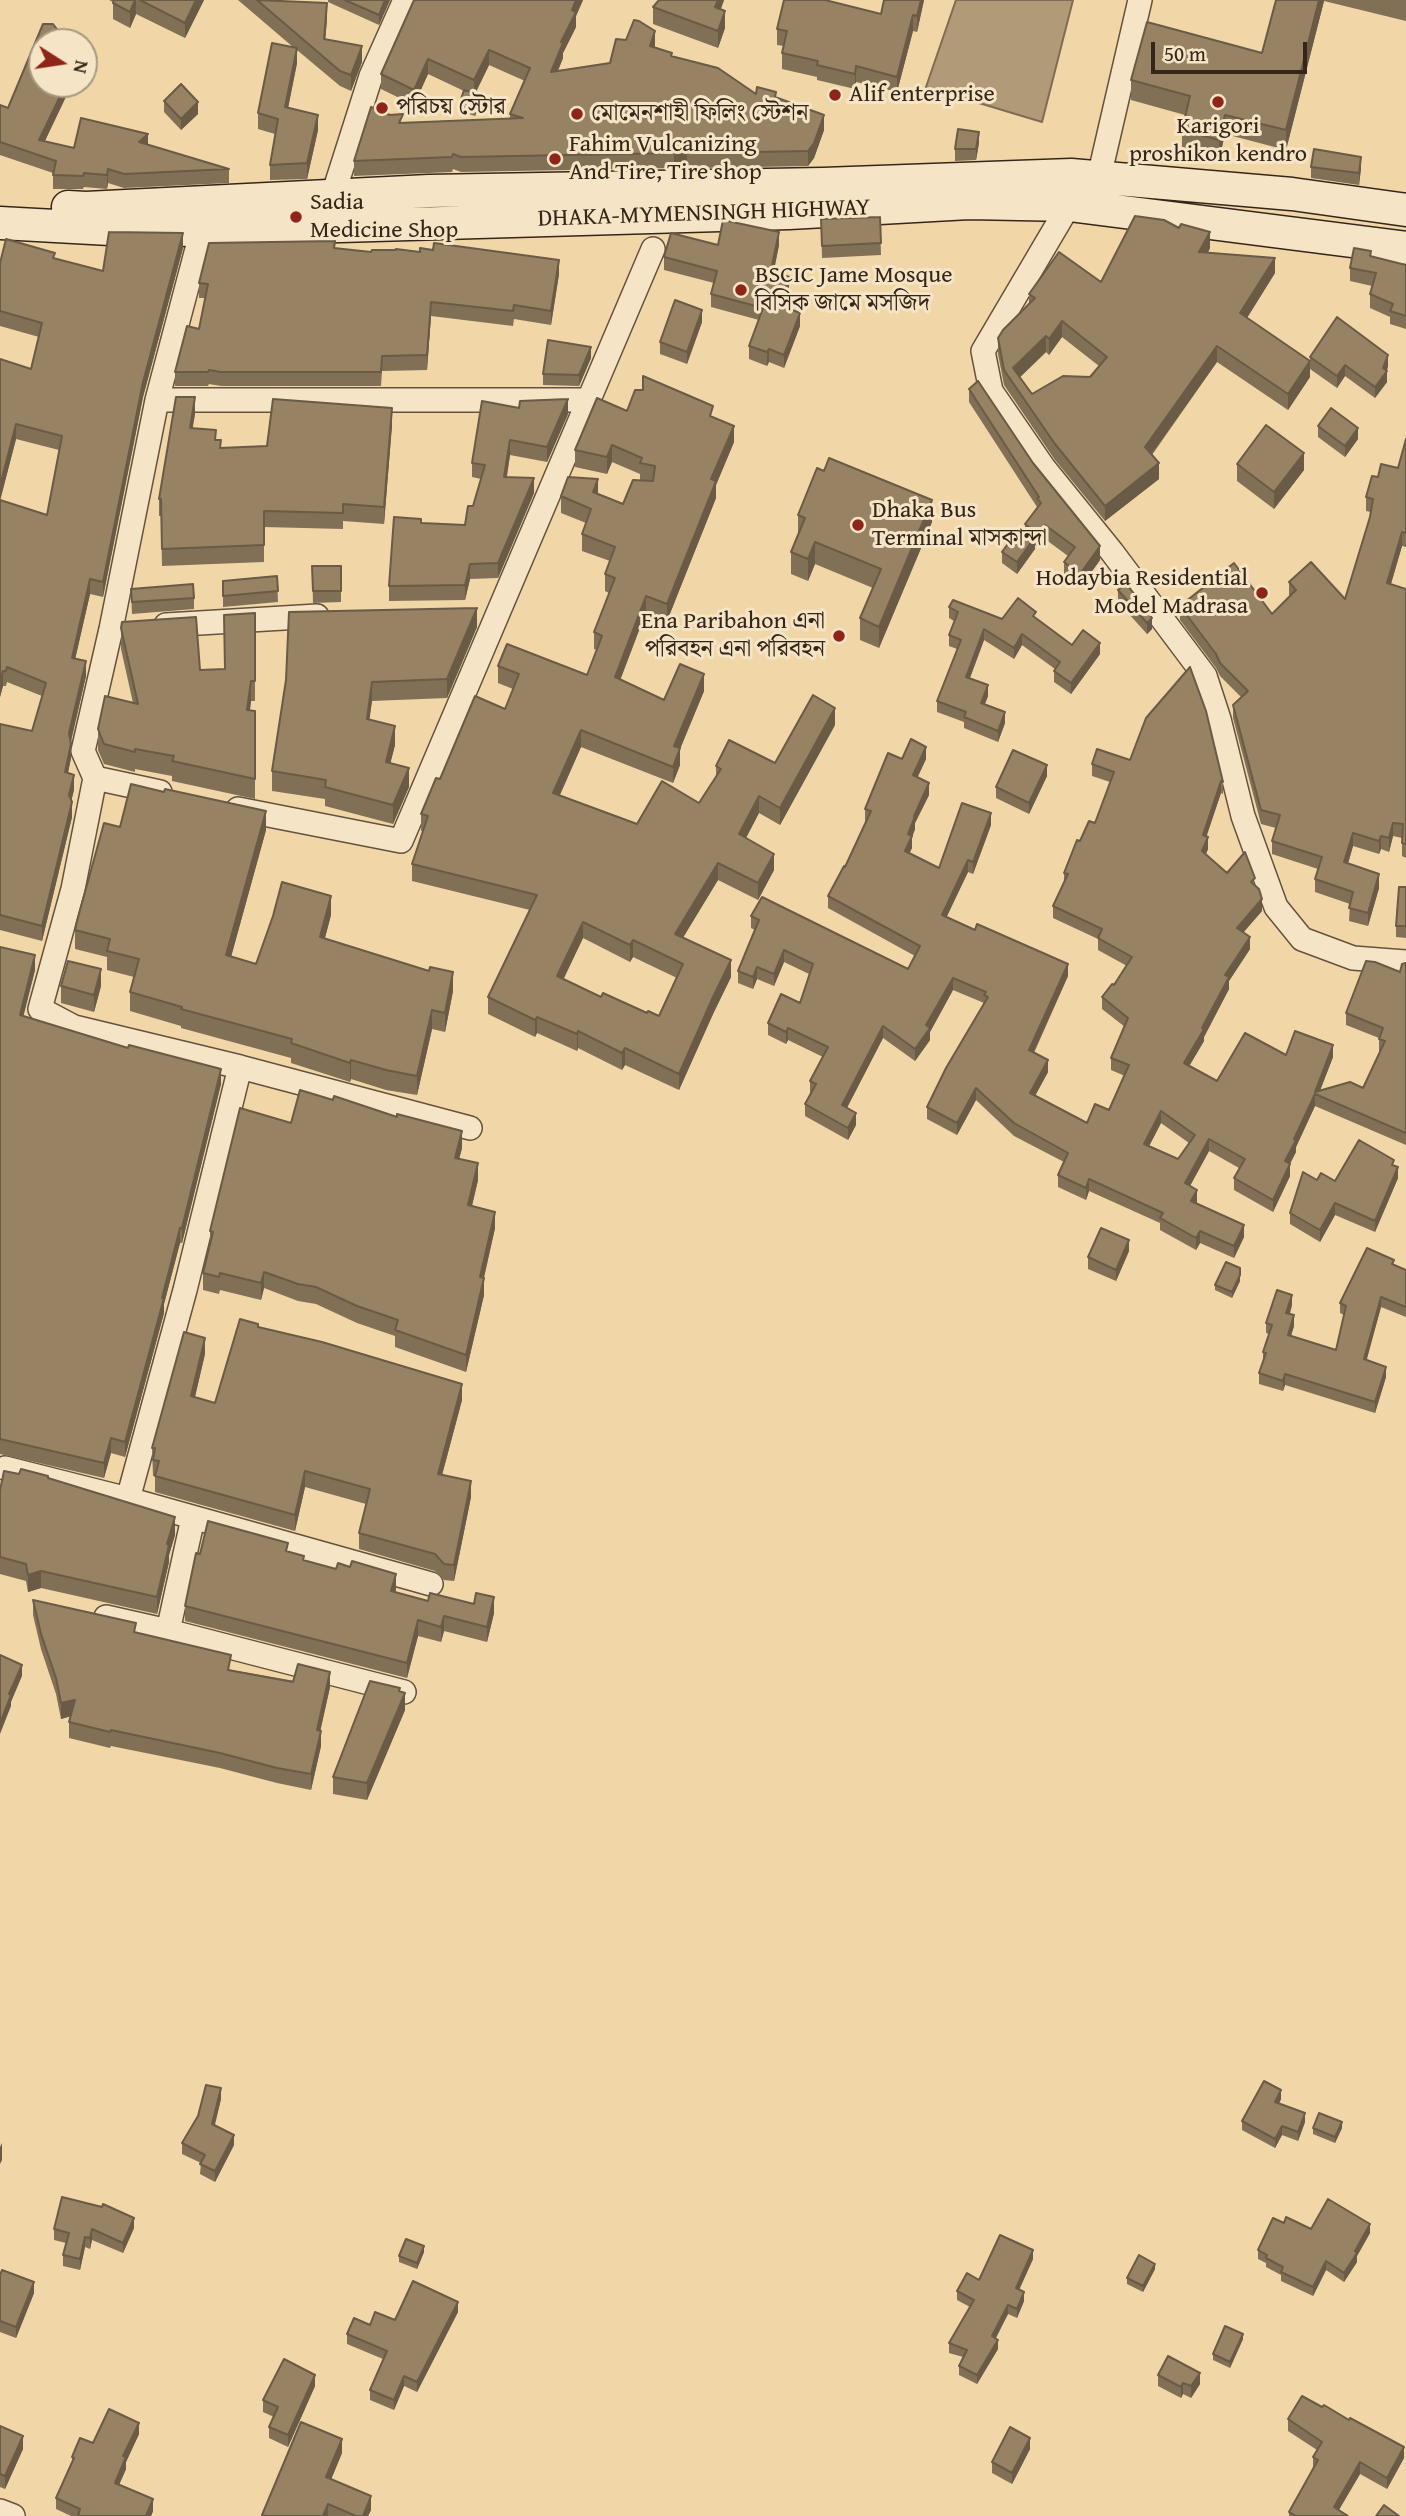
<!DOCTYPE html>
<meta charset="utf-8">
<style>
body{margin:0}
#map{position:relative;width:1406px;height:2516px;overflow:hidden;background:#f1d6a8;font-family:"Gentium Book Plus",serif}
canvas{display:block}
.north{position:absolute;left:28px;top:28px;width:70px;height:70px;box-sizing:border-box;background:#f6e4c6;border:2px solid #a99881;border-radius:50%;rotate:102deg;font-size:19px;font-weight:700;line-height:28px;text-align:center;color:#36261a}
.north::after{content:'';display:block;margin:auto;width:24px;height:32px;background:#8f2418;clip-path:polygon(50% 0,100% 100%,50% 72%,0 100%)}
.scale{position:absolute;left:1151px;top:42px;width:156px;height:32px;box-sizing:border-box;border:4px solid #36261a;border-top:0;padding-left:9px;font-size:21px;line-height:24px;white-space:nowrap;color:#36261a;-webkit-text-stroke:5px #f6e4c6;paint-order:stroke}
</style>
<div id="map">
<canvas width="1406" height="2516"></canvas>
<div class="north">N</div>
<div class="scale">50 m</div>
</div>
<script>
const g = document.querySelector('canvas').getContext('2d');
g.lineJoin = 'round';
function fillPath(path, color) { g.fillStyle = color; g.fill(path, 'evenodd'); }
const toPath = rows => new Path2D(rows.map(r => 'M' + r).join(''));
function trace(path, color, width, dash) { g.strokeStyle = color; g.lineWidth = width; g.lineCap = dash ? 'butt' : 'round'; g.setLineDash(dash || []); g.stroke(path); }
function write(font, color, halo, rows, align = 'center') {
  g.font = font + ' "Gentium Book Plus","Noto Serif Bengali",serif'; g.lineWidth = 6; g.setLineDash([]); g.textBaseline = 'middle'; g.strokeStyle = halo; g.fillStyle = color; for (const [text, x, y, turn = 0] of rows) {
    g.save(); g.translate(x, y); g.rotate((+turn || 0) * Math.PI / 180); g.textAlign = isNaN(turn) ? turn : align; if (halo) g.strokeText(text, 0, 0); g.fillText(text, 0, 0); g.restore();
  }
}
const water = toPath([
 [956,0,1073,0,1042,122,926,87,956,0]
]);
const minor = toPath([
 [1099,177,1140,0],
 [333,195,371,76,405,0],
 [1069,205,983,351,991,391,1044,468,1112,552,1205,676,1219,719,1243,816,1276,907,1302,939,1353,958,1406,962],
 [202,230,157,400,111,629,83,751,95,778,73,889,40,1009,74,1027,240,1067,470,1128],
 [165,400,589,400],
 [166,625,317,616],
 [95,778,160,792],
 [238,809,401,841,653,249],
 [240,1067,185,1290,128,1499,431,1584],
 [5,1468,128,1499],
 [193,1518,168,1631,404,1692],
 [106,1617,168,1631],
 [0,2511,13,2516]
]);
const secondary = toPath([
 [68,207,86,208,429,191,823,184,1071,175,1292,194,1406,210],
 [0,223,110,229,202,230,789,213,969,203,1069,205,1406,248]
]);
const wall = toPath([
 [109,0,204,0,185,38,136,14,130,28,113,19,113,2],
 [238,0,281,0,327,19,325,39,362,62,351,91,340,86,297,50,297,63,288,108,318,130,307,179,270,180,270,165,275,134,258,129,258,113,293,47],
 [328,0,390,0,379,25,328,2],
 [414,0,583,0,576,16,576,27,563,53,563,58,558,71,610,63,655,46,655,47,672,56,756,94,776,98,824,130,814,158,808,166,702,168,687,165,674,168,461,172,453,169,452,172,354,176,354,161,403,123,510,119,510,114,525,81,489,65,475,94,480,101,475,116,459,111,459,105,464,91,428,74,414,105,381,89,381,74],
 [659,0,724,0,721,9,725,28,718,48,653,24,653,7],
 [884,0,924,0,917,32,913,31,897,92,856,82,855,89,817,80,817,77,782,69,782,53,784,46,777,45,777,29,828,2,881,14],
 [1276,0,1406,0,1406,21,1324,1,1286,150,1225,134,1219,160,1182,150,1182,130,1185,115,1131,100,1131,80,1262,53],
 [42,84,72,84,45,141,74,148,148,145,229,169,229,183,124,188,108,183,107,189,84,187,83,189,53,189,53,173,0,155,0,105,8,108],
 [164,101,198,114,181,130,164,112],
 [979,143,976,160,955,161,955,149],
 [1311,167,1361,168,1359,185,1311,178],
 [880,217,881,255,822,258,821,219],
 [718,245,779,245,774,271,789,290,783,306,800,326,784,368,769,362,767,366,749,359,749,346,759,320,711,307,711,294,714,283,664,270,664,257],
 [183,248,143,397,103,597,90,594,75,659,86,676,71,742,71,758,68,773,74,790,71,801,72,817,42,941,0,930,0,724,32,731,42,696,7,682,6,686,3,686,0,697,0,359,31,369,39,337,0,326,0,263,55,259,103,271],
 [16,439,59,450,47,515,0,500],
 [335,248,559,274,551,325,514,319,513,326,431,316,427,370,382,371,381,386,221,386,209,384,208,386,175,386,175,372,199,329,205,298,199,298,199,283],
 [1210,248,1208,253,1275,273,1247,318,1310,361,1310,357,1388,366,1387,371,1387,382,1375,398,1345,376,1337,388,1310,369,1310,377,1288,410,1217,362,1152,455,1159,479,1105,521,1055,460,1004,385,998,354,998,338,1029,305,1029,294,1101,282],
 [1062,337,1099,366,1090,377,1032,394,1020,377,1046,352,1049,355],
 [1371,256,1406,265,1406,329,1390,324,1390,317,1370,308,1370,294,1372,286,1350,281,1350,268],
 [702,322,687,364,660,354,660,342],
 [591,358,579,386,543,385,543,374],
 [969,389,1033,463,1100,560,1080,588,1064,576,1064,562,1068,556,1045,539,1038,547,1035,545,1035,549,1017,574,1002,563,1002,552,1025,531,1025,524,1037,507,969,402],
 [519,408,568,414,547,462,510,455,507,477,534,493,498,578,470,579,465,600,389,601,389,586,421,523,465,525,473,506,481,479,472,477,472,463],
 [627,411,713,417,734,442,716,485,716,498,667,621,646,612,620,679,664,700,704,691,680,749,680,765,673,783,581,747,560,795,637,824,699,803,716,777,716,766,775,763,835,725,780,825,759,813,746,838,774,870,758,900,718,880,683,937,731,977,713,1014,679,1090,625,1065,622,1070,578,1048,577,1051,537,1033,535,1037,488,1014,488,997,530,910,412,881,412,864,423,831,421,831,421,814,440,779,505,709,513,689,498,683,498,666,587,675,597,650,594,649,594,632,609,593,605,591,605,574,610,561,582,551,582,534,586,523,561,513,561,496,598,494,623,504,644,481,640,480,640,474,612,462,607,474,575,467,575,450],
 [583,938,630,962,633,957,677,978,659,1016,647,1013,601,997,563,979],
 [195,414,192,428,216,440,221,448,267,446,392,425,384,524,343,521,343,529,264,527,264,562,162,566,161,516,159,516,159,499],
 [1318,426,1358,439,1345,457,1318,437],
 [1406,439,1406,547,1402,546,1391,584,1406,589,1406,858,1402,856,1402,838,1393,836,1389,852,1381,849,1379,854,1353,846,1348,864,1379,888,1368,926,1349,921,1350,904,1315,892,1315,879,1318,869,1272,854,1272,841,1276,828,1261,824,1233,718,1233,705,1241,697,1220,676,1216,668,1180,620,1180,606,1272,614,1290,596,1289,595,1289,582,1345,599,1371,512,1366,511,1366,497,1378,477,1398,468],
 [1237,464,1304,470,1274,509,1237,481],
 [798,515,932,522,879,648,860,640,860,618,873,588,815,564,808,581,791,574,791,552,798,535],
 [312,566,341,566,341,602,313,603],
 [277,576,278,602,223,607,223,581],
 [131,589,194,598,194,609,132,614],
 [1118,590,1152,629,1147,634,1118,602],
 [949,607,1002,619,1036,618,1072,645,1100,654,1071,694,1054,682,1054,671,1055,669,1022,645,1014,659,984,640,970,678,988,696,985,704,1005,723,998,742,964,728,964,722,937,712,937,701,957,649,949,646,949,635,954,621,949,618],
 [255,613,255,701,251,701,250,710,255,711,255,799,172,781,172,776,135,769,135,772,104,764,98,750,98,729,133,703,121,649,121,628,200,670,224,669],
 [477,627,447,698,372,701,369,719,395,745,390,763,409,787,393,824,325,806,325,799,272,791,272,771,286,680],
 [902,759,926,759,917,778,929,795,915,823,915,829,912,837,912,848,909,853,939,868,991,825,973,874,968,872,946,917,1068,976,1034,1053,1048,1072,1035,1096,1087,1123,1109,1110,1125,1076,1111,1070,1111,1058,1125,1027,1102,1009,1102,997,1114,985,1127,966,1098,950,1098,939,1053,918,1053,906,1064,881,1064,873,1080,841,1095,823,1110,782,1092,776,1092,764,1130,760,1223,782,1223,794,1221,793,1206,836,1208,849,1206,854,1227,873,1255,886,1262,911,1243,932,1250,949,1229,981,1229,989,1204,1037,1204,1041,1189,1066,1217,1081,1286,1055,1333,1057,1320,1090,1363,1088,1380,1051,1379,1051,1379,1038,1346,1025,1346,1013,1400,972,1406,963,1406,1145,1315,1106,1296,1147,1296,1152,1290,1164,1290,1176,1273,1212,1234,1190,1234,1178,1239,1168,1209,1151,1190,1186,1197,1202,1196,1203,1244,1237,1234,1258,1200,1243,1196,1250,1160,1230,1160,1223,1089,1191,1086,1200,1058,1187,1058,1175,1064,1162,1014,1136,976,1100,957,1135,927,1119,927,1107,984,1003,953,990,930,1032,930,1040,915,1061,883,1038,847,1108,856,1125,848,1140,805,1116,805,1104,811,1094,810,1093,810,1081,823,1057,788,1040,786,1044,768,1035,768,1023,800,1003,809,974,784,962,774,986,757,979,753,989,738,983,738,971,755,930,751,928,751,916,908,969,915,956,828,908,828,896,845,867,866,821,865,821,865,809],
 [1161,1123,1189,1143,1178,1159,1149,1146],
 [1047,776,1029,814,996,798,996,787],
 [120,827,266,830,231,957,256,964,331,915,325,938,453,991,445,1032,432,1029,417,1095,386,1090,351,1079,350,1082,347,1081,291,1063,291,1058,181,1028,181,1026,130,1011,130,992,134,977,107,970,107,957,75,949,75,930],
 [1406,887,1406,938,1396,937,1396,926],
 [0,947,35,970,23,1016,221,1084,182,1243,180,1243,164,1304,164,1313,125,1457,111,1453,104,1478,0,1454],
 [61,986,101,986,94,1012,61,1003],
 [291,1123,462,1148,459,1159,478,1180,472,1206,495,1228,484,1278,484,1295,466,1372,395,1347,395,1336,357,1323,316,1304,298,1301,264,1288,261,1300,220,1290,219,1294,203,1290,203,1273,210,1246,210,1231],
 [1394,1166,1398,1178,1375,1232,1335,1215,1320,1242,1290,1224,1290,1213,1317,1180,1335,1181],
 [1129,1251,1116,1281,1088,1269,1088,1257],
 [1394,1265,1406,1270,1406,1317,1381,1307,1366,1360,1386,1377,1375,1413,1285,1385,1283,1391,1259,1384,1259,1373,1263,1362,1263,1352,1269,1334,1266,1333,1266,1323,1292,1305,1290,1314,1294,1326,1291,1336,1336,1350,1344,1315,1340,1313,1340,1303],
 [1240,1281,1232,1298,1215,1290,1215,1285],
 [258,1327,462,1400,442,1475,471,1497,454,1581,444,1580,435,1571,359,1549,359,1533,366,1504,305,1487,295,1531,155,1492,155,1476,153,1476,152,1448,205,1354,195,1397,215,1403],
 [19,1474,48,1478,175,1535,169,1555,169,1562,157,1614,41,1588,28,1592,26,1581,0,1574,0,1490],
 [288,1551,304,1560,396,1589,395,1592,428,1601,494,1613,487,1642,444,1631,441,1642,418,1636,407,1678,185,1621,185,1606,200,1554],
 [33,1600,136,1633,231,1670,330,1687,320,1731,321,1746,311,1790,277,1783,220,1768,111,1746,110,1748,69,1738,69,1722,71,1716,61,1719,56,1694,41,1649,33,1615],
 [400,1691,405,1710,367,1800,333,1794,333,1777],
 [221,2099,215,2125,234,2145,215,2182,200,2174,201,2163,182,2154,182,2143],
 [1281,2099,1279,2104,1305,2122,1298,2141,1282,2135,1275,2148,1242,2130,1242,2121],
 [1313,2128,1342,2128,1335,2143,1313,2134],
 [1284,2223,1311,2229,1370,2233,1357,2256,1357,2262,1344,2282,1326,2270,1313,2296,1281,2281,1281,2275,1266,2267,1266,2263,1258,2259,1258,2250],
 [134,2228,123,2253,92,2240,90,2249,85,2247,80,2270,63,2266,63,2255,66,2243,54,2240,54,2229],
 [424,2252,417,2269,399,2262,399,2256],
 [1033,2259,1019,2289,1024,2301,1017,2318,1008,2314,995,2338,998,2349,977,2384,959,2375,959,2366,963,2357,949,2353,949,2343,970,2307,957,2300,957,2291],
 [1155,2269,1143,2292,1127,2284,1127,2278],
 [0,2275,34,2293,16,2338,0,2332],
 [458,2312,417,2392,404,2386,394,2410,370,2400,370,2390,383,2359,347,2344,347,2334,370,2325],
 [1243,2339,1230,2368,1213,2360,1213,2354],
 [1158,2375,1200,2384,1191,2398,1183,2394,1181,2398,1158,2386],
 [315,2386,288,2447,269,2438,269,2427,274,2417,263,2412,263,2400],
 [1288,2419,1404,2458,1387,2489,1360,2474,1339,2510,1348,2516,1289,2516,1289,2512,1313,2469,1313,2457,1317,2450,1288,2431],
 [0,2426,23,2449,5,2489,0,2487],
 [139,2434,126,2462,126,2469,119,2485,153,2511,151,2516,71,2516,56,2509,56,2498,72,2464,72,2457,93,2443],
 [1030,2449,1012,2484,992,2473,992,2462],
 [342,2453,331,2479,371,2510,368,2516,262,2516,262,2515]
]);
const shadedWall = toPath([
 [135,0,136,0,136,14,130,28,130,12],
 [196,0,204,0,185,38,185,23],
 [385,0,390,0,379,25,379,15],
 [576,0,583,0,576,16,576,27,563,53,563,58,551,87,551,72,572,10],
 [718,0,724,0,715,24,715,7],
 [921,0,924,0,917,32,917,16],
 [1319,0,1324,0,1324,1,1286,150,1286,130],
 [327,3,327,19,324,55,324,39],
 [725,11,725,28,718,48,718,31],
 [913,15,913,31,897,92,897,77],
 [655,31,655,46,650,61,650,46],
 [362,46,362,62,351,91,351,75],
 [297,48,297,63,285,123,285,107],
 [489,50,489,65,474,96,474,80],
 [428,59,428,74,414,105,414,90],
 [856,66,856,82,855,89,855,74],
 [66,84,72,84,39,153,39,140],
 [480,95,480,101,475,116,475,111],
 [198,102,198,114,181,130,181,119],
 [318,115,318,130,307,179,307,163],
 [824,115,824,130,814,158,808,166,808,151],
 [1225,115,1225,134,1219,160,1219,140],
 [979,132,979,143,976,160,976,149],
 [148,134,148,148,139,142],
 [687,150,687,165,674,168,674,153],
 [1361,157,1361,168,1359,185,1359,173],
 [108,169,108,183,107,189,107,175],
 [779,232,779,245,771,283,771,270],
 [1210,232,1210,248,1199,267,1199,252],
 [183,233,183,248,143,397,103,597,103,582,143,382],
 [1275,258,1275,273,1240,329,1240,313],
 [559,260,559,274,551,325,551,311],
 [789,277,789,290,779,318,779,305],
 [431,302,431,316,427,370,427,355],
 [702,310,702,322,687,364,687,352],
 [800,313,800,326,784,368,784,355],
 [1062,321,1062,337,1049,355,1049,339],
 [1046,336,1046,352,1013,384,1013,368],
 [1217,346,1217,362,1145,463,1145,447],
 [591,347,591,358,579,386,579,375],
 [769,349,769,362,767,366,767,352],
 [1388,355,1388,366,1386,373,1387,371,1387,382,1375,398,1375,387],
 [1310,361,1310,377,1288,410,1288,394],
 [1345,365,1345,376,1337,388,1337,376],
 [195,397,195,414,190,445,190,428],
 [568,399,568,414,547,462,547,447],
 [392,408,392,425,384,524,384,507],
 [16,424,16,439,0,501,0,486],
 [734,426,734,442,716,485,716,498,667,621,667,604,711,479],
 [1358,428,1358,439,1345,457,1345,446],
 [510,440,510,455,504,491,504,477],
 [612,445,612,462,607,474,607,457],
 [1304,453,1304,470,1274,509,1274,492],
 [1159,463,1159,479,1105,521,1105,506],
 [534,478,534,493,498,578,498,563],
 [598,479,598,496,593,492],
 [932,500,932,522,879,648,879,627],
 [1045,525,1045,539,1038,547,1038,534],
 [1402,532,1402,546,1387,597,1387,583],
 [1035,537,1035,549,1017,574,1017,562],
 [815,542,815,564,808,581,808,559],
 [1100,546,1100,560,1080,588,1080,574],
 [470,564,470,579,465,600,465,585],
 [90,579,90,594,72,673,72,658],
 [646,596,646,612,615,694,615,677],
 [477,608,477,627,447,698,447,679],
 [1152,618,1152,629,1147,634,1147,623],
 [984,629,984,640,966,688,966,677],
 [1022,634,1022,645,1014,659,1014,648],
 [1100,643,1100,654,1071,694,1071,683],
 [86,661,86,676,69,748,69,733],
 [3,671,3,686,0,697,0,683],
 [704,674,704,691,680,749,680,765,673,783,674,746],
 [251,681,251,701,247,730,247,710],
 [372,682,372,701,367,738,367,719],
 [988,685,988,696,981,713,981,703],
 [835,708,835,725,780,825,780,808],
 [1005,712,1005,723,998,742,998,731],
 [395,726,395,745,386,781,386,762],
 [581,730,581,747,553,810,553,793],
 [71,744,71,758,65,787,65,772],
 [926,747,926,759,913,787,913,775],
 [1047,765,1047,776,1029,814,1029,803],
 [409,768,409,787,393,824,393,805],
 [74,775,74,790,69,810,69,795],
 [1221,781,1221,793,1203,847,1203,835],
 [929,783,929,795,915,823,915,829,912,837,912,848,905,863,905,851,908,834,914,816],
 [759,796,759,813,739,851,739,834],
 [72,802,72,817,42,941,42,926],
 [266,811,266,830,226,975,226,955],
 [991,813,991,825,973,874,973,862],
 [1393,823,1393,836,1389,852,1389,838],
 [1353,833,1353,846,1344,876,1344,862],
 [1381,836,1381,849,1379,854,1379,841],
 [1208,837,1208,849,1202,863,1202,851],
 [774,854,774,870,758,900,758,883],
 [968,860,968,872,942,927,942,915],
 [718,863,718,880,675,951,675,934],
 [1379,874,1379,888,1368,926,1368,913],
 [331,896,331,915,320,956,320,937],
 [1262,899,1262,911,1237,940,1237,928],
 [583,922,583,938,557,993,557,976],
 [1250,937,1250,949,1229,981,1229,989,1204,1037,1204,1041,1184,1075,1184,1063,1202,1028,1225,975],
 [633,940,633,957,630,962,630,945],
 [784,950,784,962,774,986,774,974],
 [35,955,35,970,20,1030,20,1015],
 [731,960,731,977,713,1014,679,1090,679,1074,713,997],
 [1068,964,1068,976,1029,1062,1029,1050],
 [757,967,757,979,753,989,753,977],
 [101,969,101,986,94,1012,94,995],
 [453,972,453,991,445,1032,445,1013],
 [953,978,953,990,930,1032,930,1040,915,1061,915,1049,926,1025],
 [432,1010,432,1029,417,1095,417,1076],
 [537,1017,537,1033,535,1037,535,1020],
 [883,1026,883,1038,842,1117,842,1105],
 [788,1028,788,1040,786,1044,786,1032],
 [578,1031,578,1048,577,1051,577,1034],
 [1333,1045,1333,1057,1318,1096,1315,1092],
 [625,1048,625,1065,622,1070,622,1053],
 [351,1060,351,1079,350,1082,350,1063],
 [1048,1060,1048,1072,1030,1105,1030,1093],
 [221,1069,221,1084,182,1243,182,1228],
 [976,1088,976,1100,957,1135,957,1123],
 [1315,1094,1315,1106,1296,1147,1296,1152,1285,1173,1285,1161],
 [1161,1111,1161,1123,1144,1156,1144,1144],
 [856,1113,856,1125,848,1140,848,1128],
 [462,1131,462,1148,455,1175,455,1158],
 [1209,1139,1209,1151,1185,1195,1185,1183],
 [478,1163,478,1180,468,1222,468,1205],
 [1290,1164,1290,1176,1273,1212,1273,1200],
 [1398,1167,1398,1178,1375,1232,1375,1221],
 [1089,1179,1089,1191,1086,1200,1086,1188],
 [1197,1190,1197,1202,1191,1213,1191,1201],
 [1335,1203,1335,1215,1320,1242,1320,1230],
 [495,1212,495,1228,480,1294,480,1277],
 [1244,1225,1244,1237,1234,1258,1234,1246],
 [180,1228,180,1243,164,1304,164,1313,125,1457,125,1442],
 [1200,1231,1200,1243,1196,1250,1196,1238],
 [1129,1240,1129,1251,1116,1281,1116,1270],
 [264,1272,264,1288,261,1300,261,1283],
 [1240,1275,1240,1281,1232,1298,1232,1292],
 [484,1278,484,1295,466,1372,466,1355],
 [1292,1295,1292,1305,1286,1323,1286,1313],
 [1381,1297,1381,1307,1364,1370,1364,1359],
 [1294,1315,1294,1326,1288,1345,1288,1335],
 [205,1338,205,1354,191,1413,191,1396],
 [1386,1367,1386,1377,1375,1413,1375,1402],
 [1285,1374,1285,1385,1283,1391,1283,1381],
 [462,1384,462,1400,438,1490,438,1474],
 [111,1438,111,1453,104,1478,104,1463],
 [305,1471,305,1487,295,1531,295,1515],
 [471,1481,471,1497,454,1581,454,1565],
 [175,1517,175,1535,169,1555,169,1562,157,1614,157,1597,167,1544],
 [41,1571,41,1588,28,1592,28,1575],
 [396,1574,396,1589,391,1606,391,1591],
 [494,1597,494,1613,487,1642,487,1627],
 [444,1616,444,1631,441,1642,441,1627],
 [418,1620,418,1636,407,1678,407,1663],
 [22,1665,22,1676,11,1702,11,1706,0,1734,0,1723,9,1694],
 [330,1672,330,1687,317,1746,317,1730],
 [405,1693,405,1710,367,1800,367,1783],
 [75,1700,75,1715,61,1719,61,1703],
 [321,1731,321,1746,311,1790,311,1774],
 [221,2088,221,2099,212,2134,212,2124],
 [1281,2090,1281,2099,1275,2111,1275,2102],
 [1305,2113,1305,2122,1298,2141,1298,2132],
 [1342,2122,1342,2128,1335,2143,1335,2137],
 [1282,2126,1282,2135,1275,2148,1275,2139],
 [234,2135,234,2145,215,2182,215,2171],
 [2,2143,2,2160,0,2164,0,2147],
 [134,2218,134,2228,123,2253,123,2243],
 [1370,2224,1370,2233,1357,2256,1357,2262,1344,2282,1344,2273,1355,2251],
 [92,2229,92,2240,90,2249,90,2238],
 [85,2237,85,2247,80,2270,80,2259],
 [424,2246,424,2252,417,2269,417,2263],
 [1033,2250,1033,2259,1016,2297,1016,2288],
 [1326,2261,1326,2270,1313,2296,1313,2287],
 [1155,2264,1155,2269,1143,2292,1143,2286],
 [34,2282,34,2293,16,2338,16,2327],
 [1024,2292,1024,2301,1017,2318,1017,2309],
 [458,2302,458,2312,417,2392,417,2382],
 [1008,2305,1008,2314,992,2346,992,2336],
 [1243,2334,1243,2339,1230,2368,1230,2362],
 [998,2340,998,2349,977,2384,977,2375],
 [1200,2373,1200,2384,1191,2398,1191,2386],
 [315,2375,315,2386,288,2447,288,2435],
 [404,2376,404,2386,394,2410,394,2400],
 [1183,2383,1183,2394,1181,2398,1181,2387],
 [139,2423,139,2434,126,2462,126,2469,115,2494,115,2483,123,2456],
 [23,2436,23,2449,5,2489,5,2476],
 [1030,2438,1030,2449,1012,2484,1012,2473],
 [342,2439,342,2453,326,2492,326,2477],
 [1404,2447,1404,2458,1387,2489,1387,2478],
 [1360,2462,1360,2474,1335,2516,1334,2507],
 [371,2496,371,2510,368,2516,363,2516],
 [153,2499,153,2511,151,2516,146,2516],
 [328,2504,328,2516,323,2516]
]);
const building = toPath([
 [114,0,135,0,130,12,113,3,114,0],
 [140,0,196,0,185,23,140,0],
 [257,0,327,3,324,39,362,46,351,75,340,71,257,0],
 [345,0,385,0,379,15,345,0],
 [414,0,576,0,572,10,576,12,561,42,563,43,551,72,610,63,616,39,626,40,634,20,639,21,655,31,650,46,672,53,671,56,718,68,756,94,757,87,776,92,775,97,824,115,814,143,808,151,702,153,687,150,674,153,461,157,453,154,452,157,354,161,371,107,390,115,403,114,399,123,523,118,510,114,530,68,489,50,474,80,428,59,414,90,381,74,414,0],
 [659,0,718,0,715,7,725,11,718,31,653,7,659,0],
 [784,0,825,0,881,14,884,0,921,0,917,16,913,15,897,77,856,66,855,74,817,65,818,61,782,53,787,31,777,29,784,0],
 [1276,0,1319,0,1286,130,1225,115,1219,140,1182,130,1190,96,1131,80,1147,22,1262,53,1276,0],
 [43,24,53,24,67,42,42,42,42,84,66,84,39,140,74,148,81,118,148,134,139,142,229,169,124,174,108,169,107,175,84,173,83,176,53,175,56,161,0,142,0,105,8,108,43,24],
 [272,43,297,48,285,107,318,115,307,163,270,165,278,119,258,113,272,43],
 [181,84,198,102,181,119,164,101,181,84],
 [464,90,480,95,475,111,459,105,464,90],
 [958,129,979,132,976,149,955,149,958,129],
 [1314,149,1361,157,1359,173,1311,167,1314,149],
 [1135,216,1164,220,1179,228,1181,224,1210,232,1199,252,1275,258,1240,313,1310,361,1288,394,1217,346,1145,447,1159,463,1105,506,1055,444,1004,370,998,338,1003,330,1035,298,1029,294,1059,252,1101,282,1135,216],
 [1062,321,1107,357,1090,377,1063,376,1032,394,1013,368,1046,336,1049,339,1062,321],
 [880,217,881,243,822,246,821,219,880,217],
 [723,220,779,232,771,270,789,277,779,305,800,313,784,355,769,349,767,352,749,346,763,308,711,294,717,271,664,257,671,233,718,245,723,220],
 [109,232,183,233,143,382,103,582,90,579,72,658,86,661,69,733,71,744,65,772,74,775,69,795,72,802,42,926,0,915,0,724,32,731,46,683,7,667,6,671,3,671,0,683,0,500,47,515,62,436,16,424,0,486,0,359,31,369,42,323,0,311,0,263,6,239,55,253,53,258,103,271,109,232],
 [335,241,334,248,371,252,372,250,395,250,396,249,420,252,420,248,433,250,434,243,559,260,551,311,514,305,513,311,431,302,427,355,382,356,381,372,221,372,209,370,208,372,175,372,187,326,199,329,208,284,199,283,209,243,335,241],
 [1354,248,1371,251,1370,256,1406,265,1406,316,1390,311,1393,304,1370,294,1376,273,1350,268,1354,248],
 [675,300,702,310,687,352,660,342,675,300],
 [1337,317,1388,355,1383,368,1387,371,1375,387,1345,365,1337,376,1310,357,1337,317],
 [548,340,591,347,579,375,543,374,548,340],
 [643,376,713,406,710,416,734,426,711,479,716,481,667,604,646,596,615,677,664,700,680,664,704,674,674,746,680,748,673,767,581,730,553,793,637,824,662,781,699,803,721,769,716,766,729,740,775,763,813,695,835,708,780,808,759,796,739,834,774,854,758,883,718,863,675,934,731,960,713,997,679,1074,625,1048,622,1053,578,1031,577,1034,537,1017,535,1020,488,997,537,895,412,864,428,816,421,814,436,778,440,779,475,696,505,709,519,674,498,666,507,644,587,675,602,636,594,632,615,578,605,574,615,547,582,534,591,509,561,496,568,477,598,479,593,492,623,504,633,480,653,481,655,466,640,463,642,458,612,445,607,457,575,450,597,398,627,411,635,390,643,390,643,376],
 [583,922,630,945,633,940,683,964,659,1016,648,1011,647,1013,603,993,601,997,557,976,583,922],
 [978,381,1033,463,1100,546,1080,574,1064,562,1075,547,1045,525,1038,534,1025,524,1041,503,1037,498,1039,497,969,389,978,381],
 [176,397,195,397,190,428,216,430,215,440,221,440,220,448,267,446,273,399,392,408,384,507,343,504,343,513,264,511,264,545,162,549,161,499,159,499,176,397],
 [568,399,547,447,510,440,504,477,534,478,498,563,470,564,465,585,389,586,394,517,421,519,421,523,465,525,468,506,473,506,485,465,472,463,482,401,519,408,520,401,568,399],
 [1331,408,1358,428,1345,446,1318,426,1331,408],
 [1266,425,1304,453,1274,492,1237,464,1266,425],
 [1406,439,1406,533,1402,532,1387,583,1406,589,1406,844,1402,843,1403,824,1393,823,1389,838,1381,836,1379,841,1353,833,1344,862,1379,874,1368,913,1349,908,1353,892,1315,879,1322,857,1272,841,1280,815,1261,810,1233,705,1248,691,1220,663,1216,654,1180,606,1234,563,1272,614,1296,590,1289,582,1311,562,1345,599,1370,517,1373,499,1366,497,1372,476,1378,477,1381,464,1398,468,1406,439],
 [829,458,932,500,879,627,860,618,881,569,815,542,808,559,791,552,805,518,798,515,817,468,824,471,829,458],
 [1020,527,1035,537,1017,562,1002,552,1020,527],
 [312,566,341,566,341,591,313,591,312,566],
 [277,576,278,591,223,596,223,581,277,576],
 [1126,583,1152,618,1147,623,1118,590,1126,583],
 [193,584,194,598,132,602,131,589,193,584],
 [1018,598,1036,612,1033,616,1072,645,1083,630,1100,643,1071,683,1054,671,1060,662,1022,634,1014,648,984,629,966,677,988,685,981,703,1005,712,998,731,964,717,966,712,937,701,961,640,949,635,958,612,949,607,953,600,1002,619,1018,598],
 [477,608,447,679,372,682,367,719,395,726,386,762,409,768,393,805,325,787,326,780,272,771,286,680,289,612,477,608],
 [255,613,255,681,251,681,247,710,255,711,255,779,172,761,174,756,135,749,135,752,104,744,98,729,105,696,138,704,121,628,122,622,196,617,200,670,225,669,224,615,255,613],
 [1190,667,1206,711,1223,782,1221,781,1203,835,1208,837,1202,851,1227,873,1245,852,1255,878,1251,882,1259,889,1262,899,1237,928,1250,937,1225,975,1229,977,1202,1028,1204,1029,1184,1063,1217,1081,1245,1033,1286,1055,1295,1031,1333,1045,1315,1092,1350,1082,1363,1088,1385,1041,1379,1039,1383,1028,1346,1013,1366,961,1375,962,1400,972,1402,964,1406,963,1406,1133,1315,1094,1294,1139,1296,1140,1285,1161,1290,1164,1273,1200,1234,1178,1245,1159,1209,1139,1185,1183,1197,1190,1191,1201,1244,1225,1234,1246,1200,1231,1196,1238,1160,1218,1163,1213,1089,1179,1086,1188,1058,1175,1068,1153,1014,1123,976,1088,957,1123,927,1107,946,1068,988,997,984,995,986,992,953,978,926,1025,930,1028,915,1049,883,1026,842,1105,856,1113,848,1128,805,1104,816,1084,810,1081,828,1047,788,1028,786,1032,768,1023,781,994,800,1003,813,964,784,950,774,974,757,967,753,977,738,971,759,920,751,916,762,897,908,969,920,946,828,896,844,866,845,867,871,811,865,809,888,753,902,759,911,739,926,747,913,775,929,783,914,816,915,816,908,834,912,836,905,851,939,868,962,803,991,813,973,862,968,860,942,915,975,930,977,924,1068,964,1029,1050,1048,1060,1030,1093,1087,1123,1095,1104,1109,1110,1129,1065,1111,1058,1128,1018,1102,997,1112,984,1114,985,1132,957,1098,938,1102,929,1053,906,1068,874,1064,873,1077,840,1080,841,1089,821,1095,823,1114,772,1092,764,1097,749,1130,760,1146,718,1190,667],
 [1161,1111,1195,1135,1178,1159,1144,1144,1161,1111],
 [1013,750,1047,765,1029,803,996,787,1013,750],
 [131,784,164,792,165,789,266,811,226,955,256,964,273,916,282,882,331,896,320,937,429,971,430,967,453,972,445,1013,432,1010,417,1076,386,1070,351,1060,350,1063,347,1062,291,1043,292,1039,181,1009,182,1007,130,992,139,959,107,951,110,939,75,930,77,921,104,823,120,827,131,784],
 [1399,887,1406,887,1406,926,1396,926,1399,887],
 [0,947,35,955,20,1015,128,1048,129,1045,221,1069,182,1228,180,1228,162,1298,164,1298,125,1442,111,1438,104,1463,0,1439,0,947],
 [68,961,101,969,94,995,61,986,68,961],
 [300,1090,333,1100,334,1096,397,1117,397,1114,462,1131,455,1158,478,1163,468,1205,495,1212,480,1277,484,1278,466,1355,395,1330,398,1320,357,1306,316,1287,298,1284,264,1272,261,1283,220,1273,219,1277,203,1273,213,1232,210,1231,240,1108,291,1123,300,1090],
 [1359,1140,1394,1160,1392,1165,1398,1167,1375,1221,1335,1203,1320,1230,1290,1213,1303,1172,1317,1180,1321,1173,1335,1181,1359,1140],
 [1101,1228,1129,1240,1116,1270,1088,1257,1101,1228],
 [1367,1248,1394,1260,1392,1264,1406,1270,1406,1307,1381,1297,1364,1359,1386,1367,1375,1402,1285,1374,1283,1381,1259,1373,1266,1353,1263,1352,1272,1325,1266,1323,1277,1290,1292,1295,1286,1313,1294,1315,1288,1335,1336,1350,1346,1306,1340,1303,1367,1248],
 [1226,1262,1240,1268,1240,1275,1232,1292,1215,1285,1226,1262],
 [240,1319,258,1324,258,1327,322,1342,462,1384,438,1474,471,1481,454,1565,444,1564,435,1554,359,1533,370,1489,305,1471,295,1515,155,1476,159,1461,153,1460,155,1448,152,1448,184,1332,205,1338,191,1396,215,1403,240,1319],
 [21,1469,48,1476,48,1478,175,1517,167,1544,169,1545,157,1597,41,1571,28,1575,26,1564,0,1557,0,1490,4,1471,19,1474,21,1469],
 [208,1521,288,1543,286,1551,304,1556,303,1560,336,1569,338,1563,350,1567,352,1561,396,1574,391,1591,428,1601,430,1593,474,1604,476,1593,494,1597,487,1627,444,1616,441,1627,418,1620,407,1663,185,1606,196,1553,200,1554,208,1521],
 [33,1600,136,1623,134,1632,231,1655,228,1670,293,1682,298,1664,330,1672,317,1730,321,1731,311,1774,277,1768,220,1753,111,1730,110,1732,69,1722,75,1700,61,1703,56,1678,41,1634,33,1600],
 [0,1655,22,1665,9,1694,11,1695,0,1723,0,1655],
 [370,1681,400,1688,399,1691,405,1693,367,1783,333,1777,370,1681],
 [1264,2081,1281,2090,1275,2102,1305,2113,1298,2132,1282,2126,1275,2139,1242,2121,1264,2081],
 [206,2085,221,2088,212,2124,234,2135,215,2171,200,2164,205,2155,182,2143,198,2116,206,2085],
 [1319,2113,1342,2122,1335,2137,1313,2128,1319,2113],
 [62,2197,102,2207,103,2204,134,2218,123,2243,92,2229,90,2238,85,2237,80,2259,63,2255,69,2233,54,2229,62,2197],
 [1328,2199,1370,2224,1355,2251,1357,2253,1344,2273,1326,2261,1313,2287,1281,2272,1283,2267,1266,2258,1267,2255,1258,2250,1273,2218,1284,2223,1286,2217,1311,2229,1328,2199],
 [1000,2235,1033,2250,1016,2288,1024,2292,1017,2309,1008,2305,992,2336,998,2340,977,2375,959,2366,967,2350,949,2343,974,2300,957,2291,967,2273,979,2280,1000,2235],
 [406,2239,424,2246,417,2263,399,2256,406,2239],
 [1139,2255,1155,2264,1143,2286,1127,2278,1139,2255],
 [2,2270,34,2282,16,2327,0,2321,0,2275,2,2270],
 [413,2281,458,2302,417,2382,404,2376,394,2400,370,2390,387,2351,347,2334,354,2318,370,2325,375,2312,395,2320,413,2281],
 [1225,2326,1243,2334,1230,2362,1213,2354,1225,2326],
 [1168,2356,1200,2373,1191,2386,1183,2383,1181,2387,1158,2375,1168,2356],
 [284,2359,315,2375,288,2435,269,2427,278,2407,263,2400,284,2359],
 [1302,2396,1322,2407,1324,2405,1349,2420,1350,2418,1404,2447,1387,2478,1360,2462,1334,2507,1348,2516,1296,2516,1289,2512,1318,2460,1313,2457,1322,2442,1288,2419,1302,2396],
 [109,2409,139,2423,123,2456,126,2457,115,2483,153,2499,146,2516,78,2516,80,2509,56,2498,74,2458,72,2457,80,2438,93,2443,109,2409],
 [301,2422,342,2439,326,2477,371,2496,363,2516,356,2516,328,2504,323,2516,266,2516,262,2515,301,2422],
 [0,2426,23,2436,5,2476,0,2474,0,2426],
 [1010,2427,1030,2438,1012,2473,992,2462,1010,2427],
 [1384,2505,1399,2516,1376,2516,1384,2505]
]);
const markers = [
 [835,95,7,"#8f2418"],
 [1218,102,7,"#8f2418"],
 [382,108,7,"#8f2418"],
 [577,114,7,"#8f2418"],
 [555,159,7,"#8f2418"],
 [296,217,7,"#8f2418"],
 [741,290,7,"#8f2418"],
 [858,525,7,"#8f2418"],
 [1262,593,7,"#8f2418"],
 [839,636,7,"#8f2418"]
];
const poiNames = [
 ["Alif enterprise",849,95],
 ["পরিচয় স্টোর",396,108],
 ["মোমেনশাহী ফিলিং স্টেশন",591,114],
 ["Karigori",1218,127,"center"],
 ["proshikon kendro",1218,155,"center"],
 ["Fahim Vulcanizing",569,145],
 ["And Tire, Tire shop",569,173],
 ["Sadia",310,203],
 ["Medicine Shop",310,231],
 ["BSCIC Jame Mosque",755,276],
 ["বিসিক জামে মসজিদ",755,304],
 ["Dhaka Bus",872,511],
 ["Terminal মাসকান্দা",872,539],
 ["Hodaybia Residential",1248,579,"right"],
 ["Model Madrasa",1248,607,"right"],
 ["Ena Paribahon এনা",825,622,"right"],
 ["পরিবহন এনা পরিবহন",825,650,"right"]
];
const streetNames = [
 ["DHAKA-MYMENSINGH HIGHWAY",704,214,-2]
];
fillPath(water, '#b19a78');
trace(water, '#806c52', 2);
trace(minor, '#65523e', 26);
trace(secondary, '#36261a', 35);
trace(minor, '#f6e4c6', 23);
trace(secondary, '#f6e4c6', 32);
fillPath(wall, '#827056');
fillPath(shadedWall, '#6a5b46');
fillPath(building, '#978264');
trace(building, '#6a5b46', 2);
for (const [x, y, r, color] of markers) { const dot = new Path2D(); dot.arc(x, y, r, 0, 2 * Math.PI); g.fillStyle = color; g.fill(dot); trace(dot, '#f6e4c6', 2.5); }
write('24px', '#36261a', '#f6e4c6', poiNames, 'left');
write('24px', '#36261a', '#f6e4c6', streetNames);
</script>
